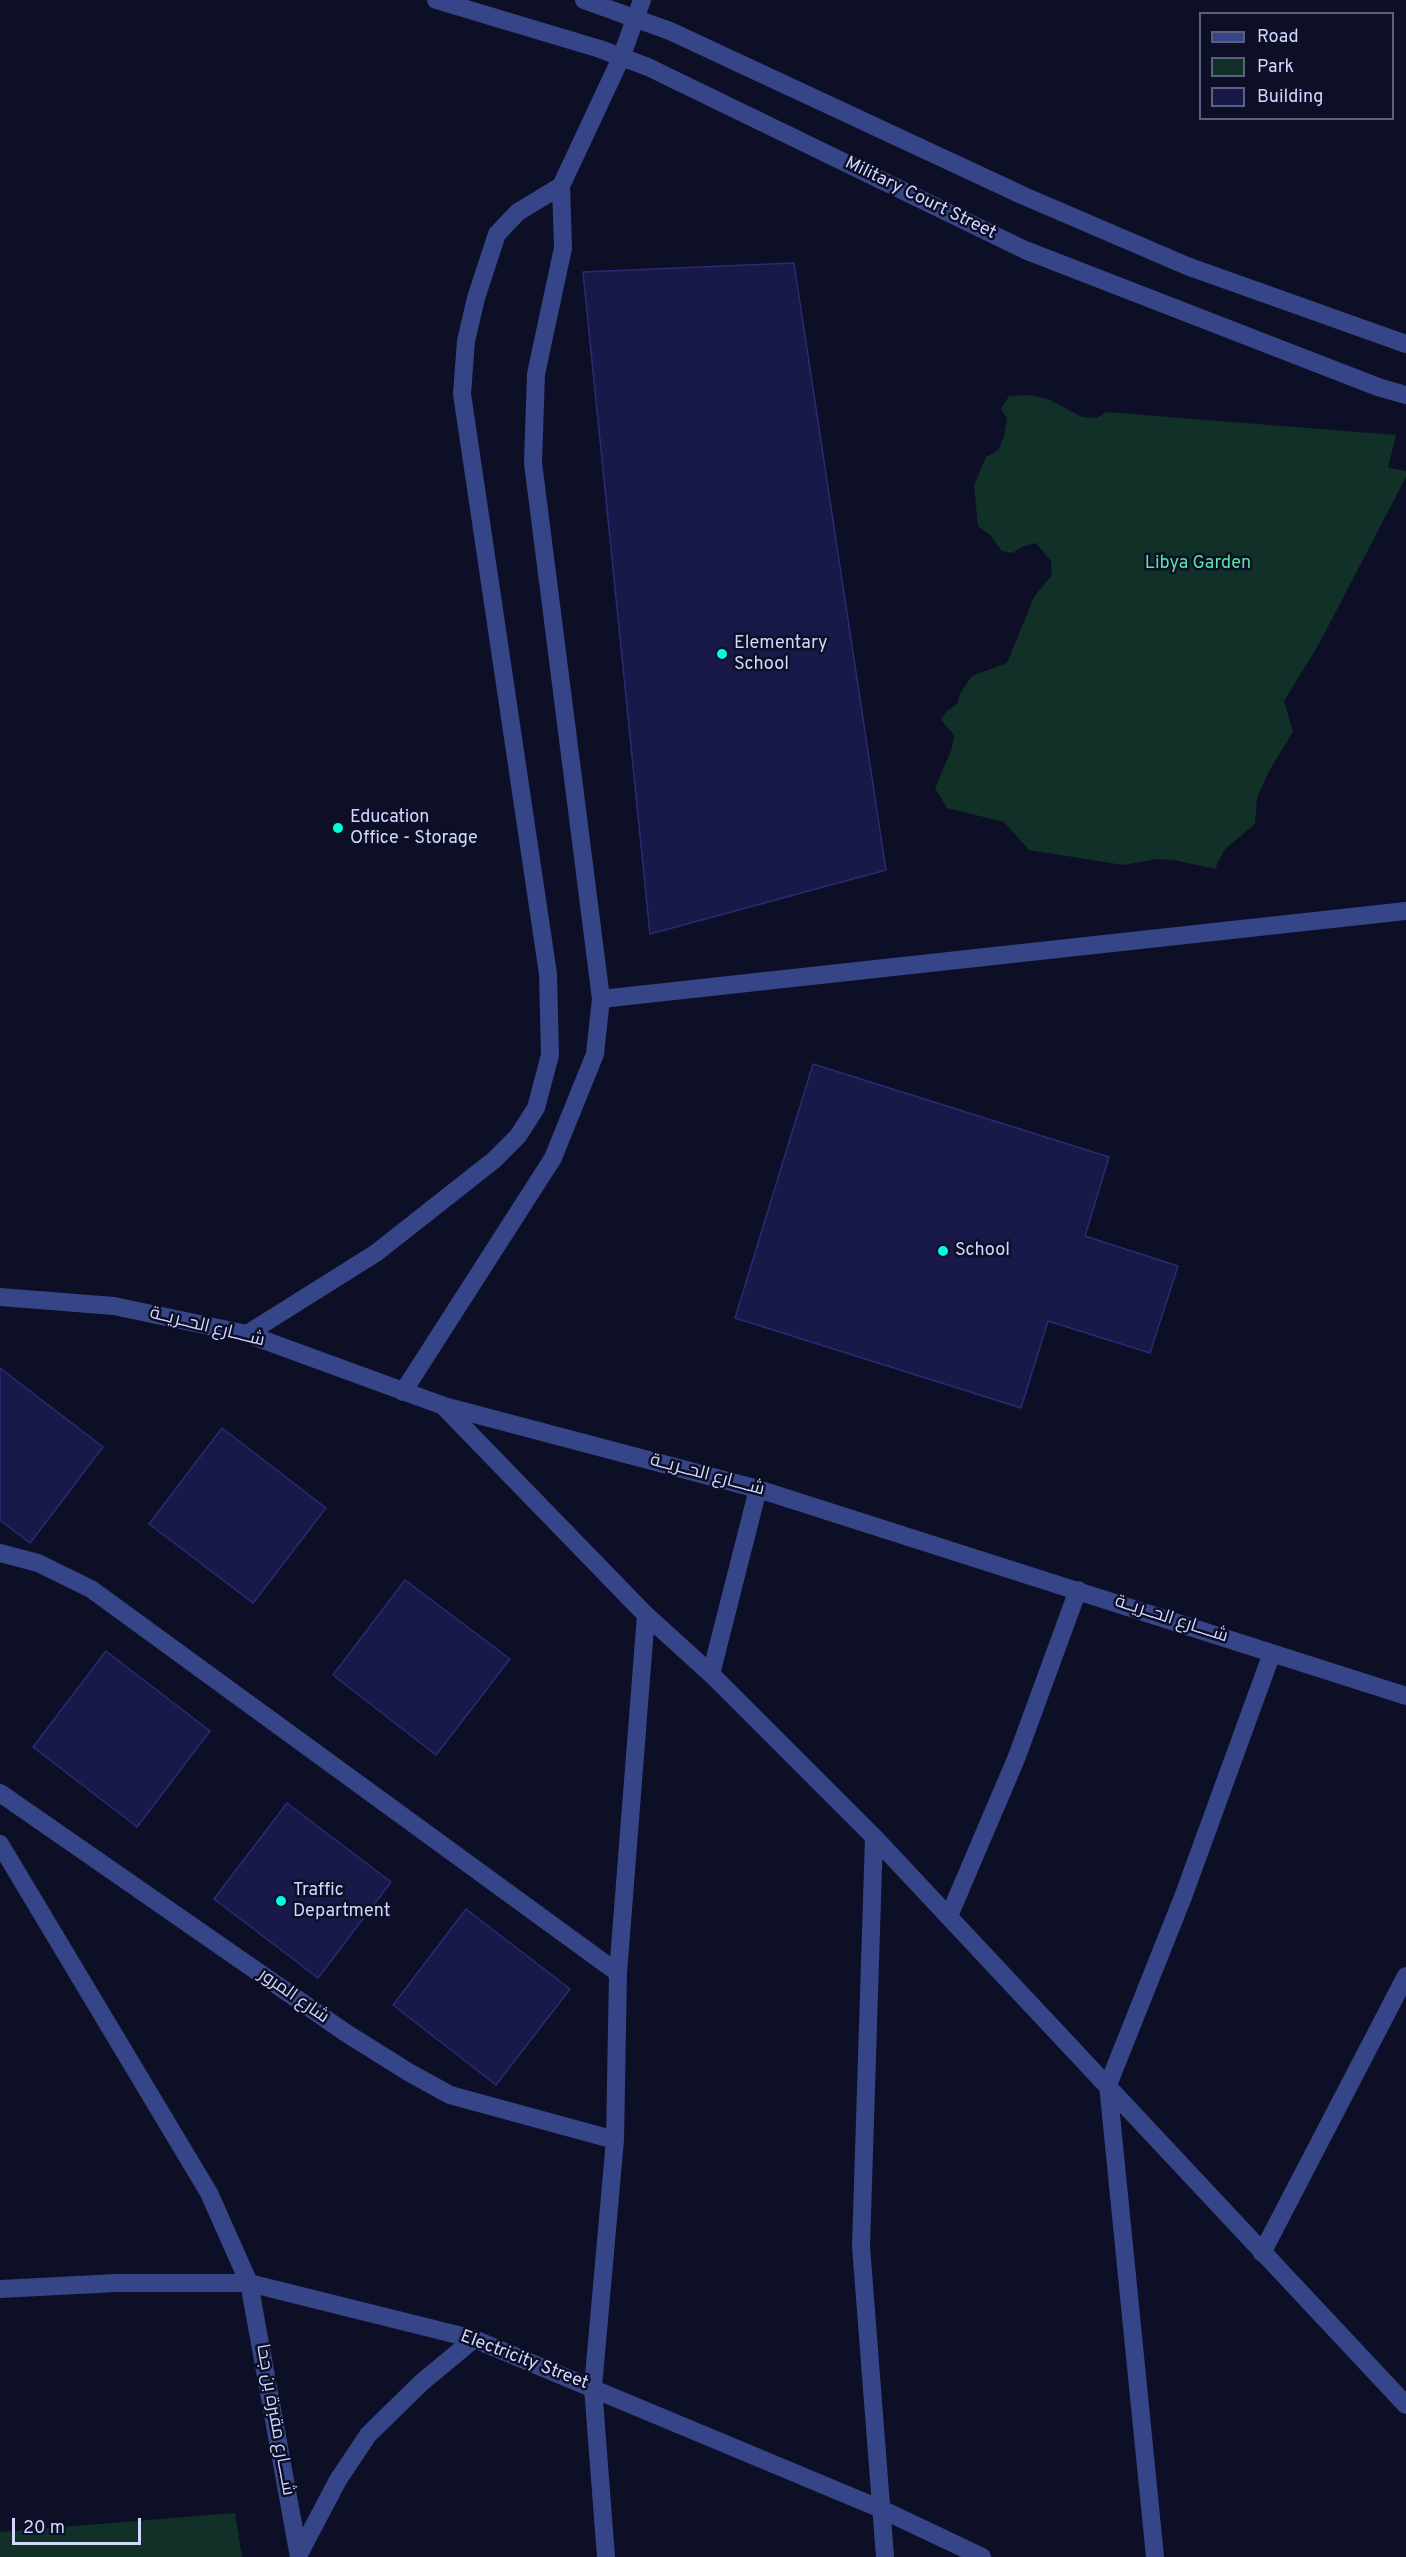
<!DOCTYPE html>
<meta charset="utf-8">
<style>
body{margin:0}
#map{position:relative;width:1406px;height:2557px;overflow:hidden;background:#0d0f26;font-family:Overpass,sans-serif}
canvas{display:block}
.legend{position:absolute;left:1199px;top:12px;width:195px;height:108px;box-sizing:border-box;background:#0d0f26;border:2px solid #5c5f7d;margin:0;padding:8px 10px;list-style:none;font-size:18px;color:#d2d7ff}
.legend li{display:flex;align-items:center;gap:12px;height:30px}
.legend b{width:30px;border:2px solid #5c5f7d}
.scale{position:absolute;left:12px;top:2518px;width:129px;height:27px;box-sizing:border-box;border:3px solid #d2d7ff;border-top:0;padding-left:8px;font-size:18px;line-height:21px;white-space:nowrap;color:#d2d7ff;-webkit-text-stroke:4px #0d0f26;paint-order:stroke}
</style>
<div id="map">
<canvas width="1406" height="2557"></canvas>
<ul class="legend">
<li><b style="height:8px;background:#364587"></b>Road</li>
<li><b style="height:16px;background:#103028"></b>Park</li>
<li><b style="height:16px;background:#181948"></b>Building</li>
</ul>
<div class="scale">20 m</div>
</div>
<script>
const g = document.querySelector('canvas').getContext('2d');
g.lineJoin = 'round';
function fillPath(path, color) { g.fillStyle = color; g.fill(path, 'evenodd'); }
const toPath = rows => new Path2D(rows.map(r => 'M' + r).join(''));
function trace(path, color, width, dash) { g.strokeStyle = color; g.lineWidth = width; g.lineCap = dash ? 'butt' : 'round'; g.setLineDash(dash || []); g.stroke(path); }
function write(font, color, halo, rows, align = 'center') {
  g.font = font + ' Overpass,Cairo,sans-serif'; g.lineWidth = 5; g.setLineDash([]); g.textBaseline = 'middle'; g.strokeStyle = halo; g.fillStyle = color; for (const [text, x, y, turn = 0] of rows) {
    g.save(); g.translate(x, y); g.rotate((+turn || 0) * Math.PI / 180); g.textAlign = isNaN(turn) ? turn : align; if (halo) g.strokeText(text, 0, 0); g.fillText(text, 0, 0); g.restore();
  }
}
const green = toPath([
 [1030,395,1048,399,1082,417,1097,418,1106,412,1396,435,1388,468,1406,471,1406,477,1319,644,1284,701,1293,732,1269,771,1257,798,1255,824,1224,850,1215,869,1174,860,1157,859,1123,865,1029,850,1004,822,947,808,935,788,952,748,954,735,941,720,946,712,957,704,961,692,972,676,1007,663,1034,597,1052,575,1051,561,1036,543,1022,547,1012,553,1002,551,990,535,978,526,974,485,986,457,998,450,1004,436,1007,418,1001,409,1009,396],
 [235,2513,242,2557,0,2557,0,2532]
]);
const building = toPath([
 [794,263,886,870,650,934,583,272,794,263],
 [813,1064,1109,1157,1085,1236,1178,1266,1150,1353,1048,1321,1021,1408,735,1318,813,1064],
 [0,1368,103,1447,30,1543,0,1520,0,1368],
 [222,1428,326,1508,253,1603,149,1524,222,1428],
 [405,1580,510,1659,436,1755,333,1675,405,1580],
 [106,1651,210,1731,137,1827,33,1747,106,1651],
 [287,1803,391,1882,318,1978,214,1899,287,1803],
 [466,1909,570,1989,496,2085,393,2005,466,1909]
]);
const minor = toPath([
 [436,0,600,49,648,67,1025,250,1378,387,1406,395],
 [584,0,670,31,1024,196,1187,266,1406,344],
 [601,999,1406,911],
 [0,1297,114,1306,247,1334,444,1406,758,1489,1406,1696],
 [247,1334,376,1253,494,1160,518,1136,536,1108,550,1055,548,974,462,394,466,341,476,298,497,234,518,212,561,186],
 [403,1392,553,1158,595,1054,601,999,533,463,536,374,563,248,561,186,621,58,642,0],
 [445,1408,646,1615,711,1674,874,1837,1406,2405],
 [0,1553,38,1563,91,1589,618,1973],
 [711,1674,758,1489],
 [0,1793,346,2033,410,2073,450,2095,615,2140],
 [874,1837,861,2246,885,2557],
 [0,1844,209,2193,249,2283,299,2557],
 [949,1916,1016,1759,1078,1590],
 [1262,2253,1406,1976],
 [0,2289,117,2283,249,2283,474,2339,881,2509,982,2557],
 [299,2554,338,2480,368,2435,421,2383,474,2339],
 [606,2557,593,2387,615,2140,618,1973,646,1615],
 [1155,2557,1108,2085,1183,1897,1272,1653]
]);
const markers = [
 [722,654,6,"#00fdde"],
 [338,828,6,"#00fdde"],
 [943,1251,6,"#00fdde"],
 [281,1901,6,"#00fdde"]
];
const streetNames = [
 ["Military Court Street",920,199,26],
 ["شــــارع الحــريــة",207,1328,14],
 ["شــــارع الحــريــة",707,1476,15],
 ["شــــارع الحــريــة",1171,1620,18],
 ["شارع المرور",293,1997,35],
 ["Electricity Street",524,2361,21],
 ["شــــارع مقبرة بن جحا",274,2420,80]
];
const parkNames = [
 ["Libya Garden",1198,564]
];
const poiNames = [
 ["Elementary",734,644],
 ["School",734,665],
 ["Education",350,818],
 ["Office - Storage",350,839],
 ["School",955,1251],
 ["Traffic",293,1891],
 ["Department",293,1912]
];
fillPath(green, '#103028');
fillPath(building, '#181948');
trace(building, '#292b75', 1.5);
trace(minor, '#364587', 18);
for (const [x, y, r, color] of markers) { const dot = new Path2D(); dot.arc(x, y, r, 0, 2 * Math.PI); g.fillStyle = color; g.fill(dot); trace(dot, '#0d0f26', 2); }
write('18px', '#d2d7ff', '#0d0f26', streetNames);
write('18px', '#57e6a3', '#0d0f26', parkNames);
write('18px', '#d2d7ff', '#0d0f26', poiNames, 'left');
</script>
